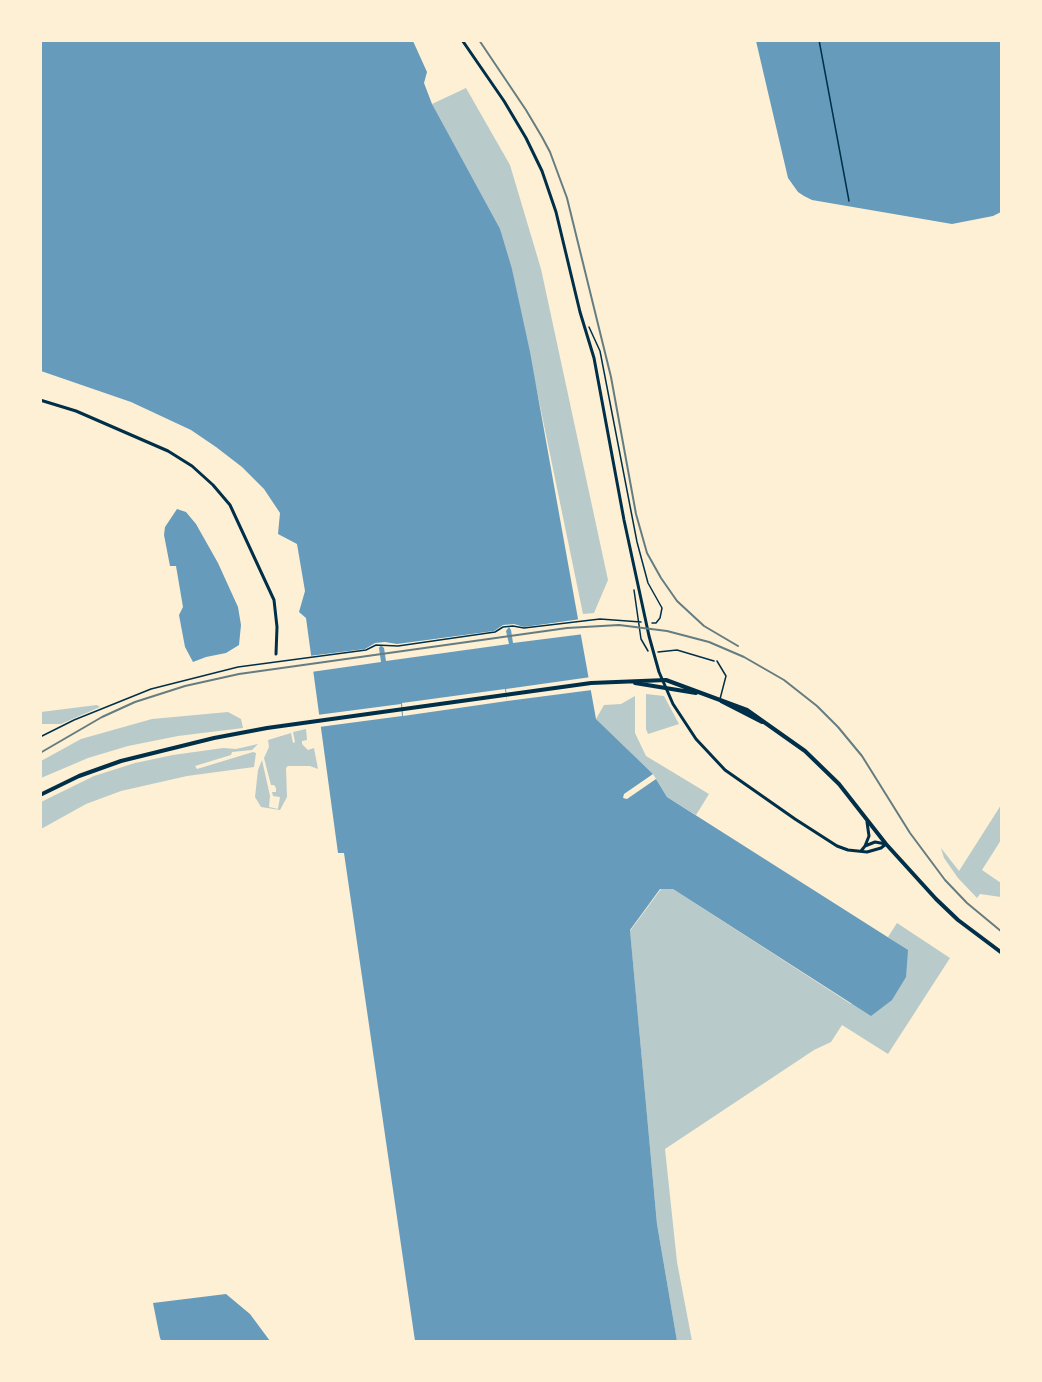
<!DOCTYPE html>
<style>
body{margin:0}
#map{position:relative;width:1042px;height:1382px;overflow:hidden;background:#fdf0d5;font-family:"Crimson Pro",serif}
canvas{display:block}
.frame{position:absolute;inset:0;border:42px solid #fdf0d5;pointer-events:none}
</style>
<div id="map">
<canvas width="1042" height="1382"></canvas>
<div class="frame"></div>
</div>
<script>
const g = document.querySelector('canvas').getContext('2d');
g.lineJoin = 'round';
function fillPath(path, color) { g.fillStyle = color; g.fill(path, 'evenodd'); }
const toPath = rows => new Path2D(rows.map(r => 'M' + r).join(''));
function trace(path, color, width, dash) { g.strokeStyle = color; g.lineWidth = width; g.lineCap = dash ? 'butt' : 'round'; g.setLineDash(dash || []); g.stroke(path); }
const green = toPath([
 [466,88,510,165,541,269,608,580,594,613,583,614,512,270,432,104],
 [646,694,664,696,679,724,648,734,646,729],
 [635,696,635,733,646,756,709,794,696,815,667,797,653,774,596,719,604,705,621,704],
 [97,705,100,707,61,724,41,724,41,712],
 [228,712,241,719,243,728,178,736,128,746,88,758,41,778,41,761,81,739,152,719],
 [306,729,307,740,302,741,302,744,308,750,314,748,318,769,310,766,288,766,286,768,287,797,280,810,261,807,255,797,258,770,262,760,270,796,269,807,278,809,280,797,273,796,272,792,276,792,276,788,274,785,271,785,264,758,269,747,268,740,291,733,293,743,295,742,293,732],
 [258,744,252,750,232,752,231,755,195,766,197,769,253,752,256,753,254,767,187,776,121,791,86,804,41,829,41,802,94,776,135,763,173,755,223,748,236,749],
 [1001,805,1001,840,982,870,1001,883,1001,897,980,894,977,898,958,878,944,858,941,848,959,871],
 [661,889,673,889,851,1004,908,951,888,937,897,923,950,958,888,1054,842,1025,831,1042,814,1050,665,1149,677,1262,692,1341,677,1341,657,1224,630,931]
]);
const water = toPath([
 [41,41,413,41,427,72,424,83,432,104,500,229,512,269,530,352,596,719,653,774,624,794,623,798,627,799,656,779,667,797,908,950,906,977,892,1000,871,1016,673,889,660,889,630,930,657,1224,677,1341,415,1341,344,853,338,853,306,618,299,612,305,591,297,544,278,534,280,513,264,489,242,467,216,447,191,430,131,402,41,371],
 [756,41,1001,41,1001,212,993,216,952,224,812,200,804,196,798,192,788,178],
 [177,509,186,512,196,524,218,563,238,607,241,625,239,645,226,653,206,657,193,662,185,647,179,615,183,607,176,566,170,566,164,535,165,527],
 [226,1294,250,1314,270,1341,162,1342,160,1338,153,1303]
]);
const pier = toPath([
 [581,619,584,634,513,643,511,630,509,627,506,631,509,644,386,661,384,648,381,645,379,648,381,662,311,672,309,656,365,649,375,643,385,642,397,644,494,631,503,625,514,624,524,627],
 [591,677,592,690,507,701,506,689],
 [505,689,507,701,403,716,402,703],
 [401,704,402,716,319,727,317,715]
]);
const path = toPath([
 [819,40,849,201],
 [589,327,600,351,637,542,648,583,662,608,660,618,656,623,652,623],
 [634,590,641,639,648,651],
 [658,652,677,650,714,661],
 [40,737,74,720,151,689,238,667,366,650,376,645,398,646,495,632,503,627,513,626,524,628,600,619,641,622]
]);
const service = toPath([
 [717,661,726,676,720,699]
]);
const minor = toPath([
 [462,40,504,101,526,138,542,171,556,212,580,312,594,358,624,520,649,636,659,672,673,704,696,739,725,770,795,819,837,846,848,850,867,852,881,848,886,844],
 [40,400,76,411,168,451,192,466,213,485,230,505,274,600,277,627,276,654],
 [865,846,869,836,867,822],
 [861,851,865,846,875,842,886,844]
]);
const secondary = toPath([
 [635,683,696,693],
 [721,701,762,722],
 [40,795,79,776,121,761,214,738,267,728,591,683,666,680,747,710,805,751,839,784,886,844,936,899,958,920,1002,953]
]);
const rail = toPath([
 [479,40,526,110,542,137,550,152,567,198,611,377,636,514,647,553,661,578,677,601,704,626,738,646],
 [40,753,102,717,135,702,185,686,239,674,567,628,619,625,667,631,709,642,744,657,784,680,817,706,838,727,862,756,910,833,945,880,967,903,1002,932]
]);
fillPath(green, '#b9caca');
fillPath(water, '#669bbc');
fillPath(pier, '#fdf0d5');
trace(path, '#003049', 1.5);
trace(service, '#003049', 1.5);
trace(minor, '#003049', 3);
trace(secondary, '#003049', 4);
trace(rail, '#657d81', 2);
</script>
